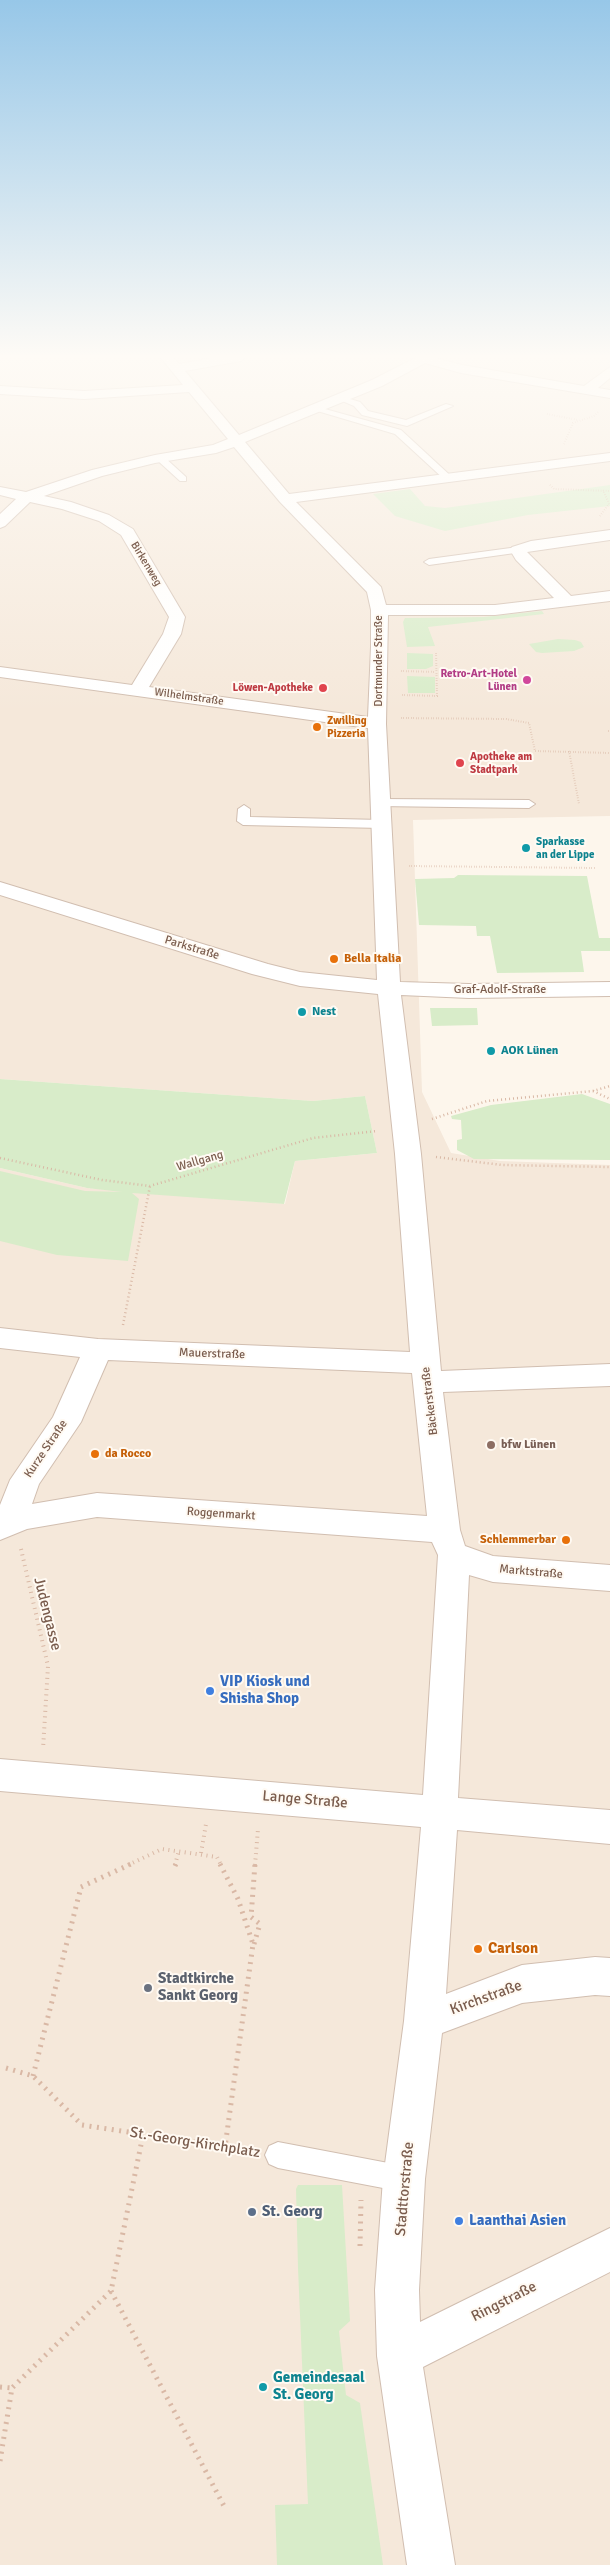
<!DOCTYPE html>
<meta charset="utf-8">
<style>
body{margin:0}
canvas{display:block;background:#fdf6ec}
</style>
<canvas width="610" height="2565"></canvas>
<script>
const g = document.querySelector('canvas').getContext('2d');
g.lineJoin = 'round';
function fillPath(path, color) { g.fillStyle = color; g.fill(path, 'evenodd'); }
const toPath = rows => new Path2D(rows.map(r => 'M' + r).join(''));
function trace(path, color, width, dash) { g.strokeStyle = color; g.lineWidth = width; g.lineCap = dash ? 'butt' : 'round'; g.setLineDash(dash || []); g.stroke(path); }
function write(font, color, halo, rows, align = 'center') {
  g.font = font + ' Signika,sans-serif'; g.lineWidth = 4; g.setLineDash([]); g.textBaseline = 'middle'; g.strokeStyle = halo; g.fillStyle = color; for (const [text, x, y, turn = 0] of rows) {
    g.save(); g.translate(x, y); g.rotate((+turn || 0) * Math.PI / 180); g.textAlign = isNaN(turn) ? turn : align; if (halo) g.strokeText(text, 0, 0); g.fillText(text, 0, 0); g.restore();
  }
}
const residential = toPath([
 [0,354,610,354,610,816,413,820,422,1092,451,1153,500,1161,610,1165,610,2565,0,2565,0,1168,87,1188,285,1204,295,1161,377,1153,365,1096,313,1101,0,1079]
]);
const green = toPath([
 [610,485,610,506,528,515,445,531,395,516,373,494,410,489,425,506,445,508],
 [542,611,544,614,428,627,435,646,407,647,403,622,405,618,484,617],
 [558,639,575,640,581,642,584,647,574,651,542,653,536,652,529,644],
 [407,653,433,654,433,666,426,669,407,669],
 [407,676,435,677,435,693,408,693],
 [458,875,587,876,599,938,610,938,610,951,581,951,584,972,497,973,490,936,477,936,476,926,419,925,415,879,454,878],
 [430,1008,477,1008,478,1025,432,1026],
 [0,1079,313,1101,365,1096,377,1153,295,1161,284,1204,132,1193,139,1199,128,1261,57,1255,0,1241,0,1171,85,1191,122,1192,87,1188,0,1168],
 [582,1094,610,1104,610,1160,474,1159,457,1150,457,1140,462,1139,461,1120,452,1119,451,1116,491,1105],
 [298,2185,342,2185,350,2321,339,2331,343,2368,346,2395,360,2403,383,2565,277,2565,275,2505,308,2504,298,2268,296,2189]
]);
const pathFar3 = toPath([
 [547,414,578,420],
 [564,444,573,423,594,416,598,412],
 [550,485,554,489,610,491],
 [600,516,609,504,603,490],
 [401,671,436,672],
 [402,695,437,696,436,651],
 [401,718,506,719,529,723,535,751,610,753],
 [608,731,610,731],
 [569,751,579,804],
 [409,866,596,868]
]);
const pathFar2 = toPath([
 [593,1091,610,1099],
 [432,1119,487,1101,593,1091,610,1086],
 [436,1157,502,1165,610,1167],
 [0,1158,102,1180,150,1186,313,1138,377,1131],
 [123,1325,150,1186]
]);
const pathFar1 = toPath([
 [21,1549,48,1666,43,1749],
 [201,1853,206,1824],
 [128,1865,162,1849,217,1857,221,1865],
 [175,1865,179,1850],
 [255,1865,258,1829]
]);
const path = toPath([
 [220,1864,238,1899,253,1944,225,2147],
 [175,1866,176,1864],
 [254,1944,260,1924,251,1917,255,1864],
 [6,2068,33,2076,82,2125,253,2151],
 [33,2076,81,1887,131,1864],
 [360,2246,361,2200],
 [111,2291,225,2508],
 [0,2387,12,2388],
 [0,2461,12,2388,111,2291,143,2135]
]);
const lane = toPath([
 [340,396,360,402,368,411,406,420,446,404,453,406,407,426,362,415,354,406,340,400,340,396],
 [314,406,401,430,453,478,445,480,395,434,314,410,314,406],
 [157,456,163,456,186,477,186,481,180,481,157,460,157,456],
 [518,547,522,548,522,552,429,565,424,562,429,559,518,547],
 [380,799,529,800,535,804,529,808,376,806,374,803,380,799],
 [244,805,250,809,250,817,382,820,388,824,382,828,243,825,237,821,238,809,244,805],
 [278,2142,404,2166,413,2170,417,2179,413,2188,404,2192,278,2168,269,2164,265,2155,269,2146,278,2142]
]);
const street = toPath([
 [158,354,171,354,179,364,234,354,249,354,241,361,185,371,239,435,372,380,423,354,439,354,435,358,462,365,584,386,610,367,610,378,598,388,610,390,610,398,461,373,425,363,382,386,245,442,289,494,610,453,610,461,296,502,381,587,386,605,495,605,554,598,516,560,510,550,512,547,531,541,610,530,610,540,527,552,571,596,610,591,610,601,495,615,388,615,386,724,400,982,469,984,610,982,610,996,469,998,401,995,421,1154,441,1371,610,1364,610,1386,443,1392,460,1530,465,1546,493,1556,610,1565,610,1591,493,1582,469,1575,458,1798,610,1810,610,1844,457,1830,446,1994,522,1965,595,1957,610,1958,610,1996,595,1995,522,2003,442,2033,425,2179,419,2290,420,2322,610,2228,610,2272,423,2367,455,2565,407,2565,377,2356,375,2290,383,2179,404,2021,421,1827,0,1791,0,1759,423,1795,438,1555,432,1542,97,1517,27,1529,0,1540,0,1505,10,1480,53,1417,80,1357,0,1348,0,1328,98,1339,410,1352,395,1154,378,994,300,986,252,974,0,895,0,882,268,964,300,972,377,980,368,728,0,677,0,667,132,685,163,634,169,617,121,535,99,521,62,509,30,502,5,526,0,528,0,514,16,499,0,495,0,487,26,492,92,470,155,455,213,445,228,439,189,392,84,399,0,394,0,386,84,391,183,385,158,354],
 [234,447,280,502,367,592,371,610,371,647,368,717,149,687,181,634,185,617,133,529,109,515,71,502,44,496,102,476,155,463,216,453,234,447],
 [108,1360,412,1373,427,1516,97,1493,32,1504,39,1484,81,1422,108,1360]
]);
const markers = [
 [527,680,5,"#d1479c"],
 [323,688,5,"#e0444e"],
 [317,727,5,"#e8710a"],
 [460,763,5,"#e0444e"],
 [526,848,5,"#0f9aa8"],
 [334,959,5,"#e8710a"],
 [302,1012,5,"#0f9aa8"],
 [491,1051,5,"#0f9aa8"],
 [491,1445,5,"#8d6e63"],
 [95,1454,5,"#e8710a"],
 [566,1540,5,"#e8710a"],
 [210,1691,5,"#3f7fe0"],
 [478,1949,5,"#e8710a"],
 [148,1988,5,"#6b7280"],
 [252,2212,5,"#5c6f8a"],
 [459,2221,5,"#3f7fe0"],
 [263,2387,5,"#0f9aa8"]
];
const farStreetnames = [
 ["Birkenweg",146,564,59],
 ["Dortmunder Straße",379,661,-90],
 ["Wilhelmstraße",189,697,8]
];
const farHotelnames = [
 ["Retro-Art-Hotel",517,674],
 ["Lünen",517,687]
];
const farHealthnames = [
 ["Löwen-Apotheke",313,688],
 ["Apotheke am",470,757,"left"],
 ["Stadtpark",470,770,"left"]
];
const farFoodnames = [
 ["Zwilling",327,721],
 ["Pizzeria",327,734]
];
const farCulturenames = [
 ["Sparkasse",536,842],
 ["an der Lippe",536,855]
];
const streetNames = [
 ["Parkstraße",192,948,17],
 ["Graf-Adolf-Straße",500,990],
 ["Wallgang",200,1161,-16],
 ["Mauerstraße",212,1354,2],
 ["Bäckerstraße",430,1401,-97],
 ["Kurze Straße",46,1449,-56],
 ["Roggenmarkt",221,1514,4],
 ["Marktstraße",531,1572,5]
];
const foodNames = [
 ["Bella Italia",344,959],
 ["da Rocco",105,1454],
 ["Schlemmerbar",556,1540,"right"]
];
const cultureNames = [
 ["Nest",312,1012],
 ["AOK Lünen",501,1051]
];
const educationNames = [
 ["bfw Lünen",501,1445]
];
const nearStreetnames = [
 ["Judengasse",47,1614,76],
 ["Lange Straße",305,1800,5],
 ["Kirchstraße",486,1998,-20],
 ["St.-Georg-Kirchplatz",195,2143,9],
 ["Stadttorstraße",405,2189,-85],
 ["Ringstraße",504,2302,-27]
];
const nearShopnames = [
 ["VIP Kiosk und",220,1682],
 ["Shisha Shop",220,1699],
 ["Laanthai Asien",469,2221]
];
const nearFoodnames = [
 ["Carlson",488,1949]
];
const nearWorshipnames = [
 ["Stadtkirche",158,1979],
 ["Sankt Georg",158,1996]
];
const nearServicenames = [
 ["St. Georg",262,2212]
];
const nearCulturenames = [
 ["Gemeindesaal",273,2378],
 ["St. Georg",273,2395]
];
fillPath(residential, '#f5e8da');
fillPath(green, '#d8ecc9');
trace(lane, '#d1beb0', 2);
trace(street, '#d1beb0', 2);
trace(pathFar3, '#d9b8a5', 2, [0.5, 2]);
trace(pathFar2, '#d9b8a5', 2.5, [1, 3]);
trace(pathFar1, '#d9b8a5', 4, [1, 4.5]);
trace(path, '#d9b8a5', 5, [2, 5.5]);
fillPath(lane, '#fff');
fillPath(street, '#fff');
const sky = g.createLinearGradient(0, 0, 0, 713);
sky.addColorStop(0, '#97c7e8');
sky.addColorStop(0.5, '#fefbf6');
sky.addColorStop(1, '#fefbf600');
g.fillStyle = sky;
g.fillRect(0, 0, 610, 713);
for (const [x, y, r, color] of markers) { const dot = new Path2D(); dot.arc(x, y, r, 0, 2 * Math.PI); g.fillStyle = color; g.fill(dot); trace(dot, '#fffaf3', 2); }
write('11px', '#7a5c4d', '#fffaf3', farStreetnames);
write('bold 11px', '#b23c85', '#fffaf3', farHotelnames, 'right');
write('bold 11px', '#be3a42', '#fffaf3', farHealthnames, 'right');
write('bold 11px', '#c56008', '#fffaf3', farFoodnames, 'left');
write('bold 11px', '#0d838f', '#fffaf3', farCulturenames, 'left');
write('12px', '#7a5c4d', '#fffaf3', streetNames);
write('bold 12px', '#c56008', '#fffaf3', foodNames, 'left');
write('bold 12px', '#0d838f', '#fffaf3', cultureNames, 'left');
write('bold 12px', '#785e54', '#fffaf3', educationNames, 'left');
write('15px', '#7a5c4d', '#fffaf3', nearStreetnames);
write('bold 15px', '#366cbe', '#fffaf3', nearShopnames, 'left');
write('bold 15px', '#c56008', '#fffaf3', nearFoodnames, 'left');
write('bold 15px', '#5b616d', '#fffaf3', nearWorshipnames, 'left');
write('bold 15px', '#4e5e75', '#fffaf3', nearServicenames, 'left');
write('bold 15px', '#0d838f', '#fffaf3', nearCulturenames, 'left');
</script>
